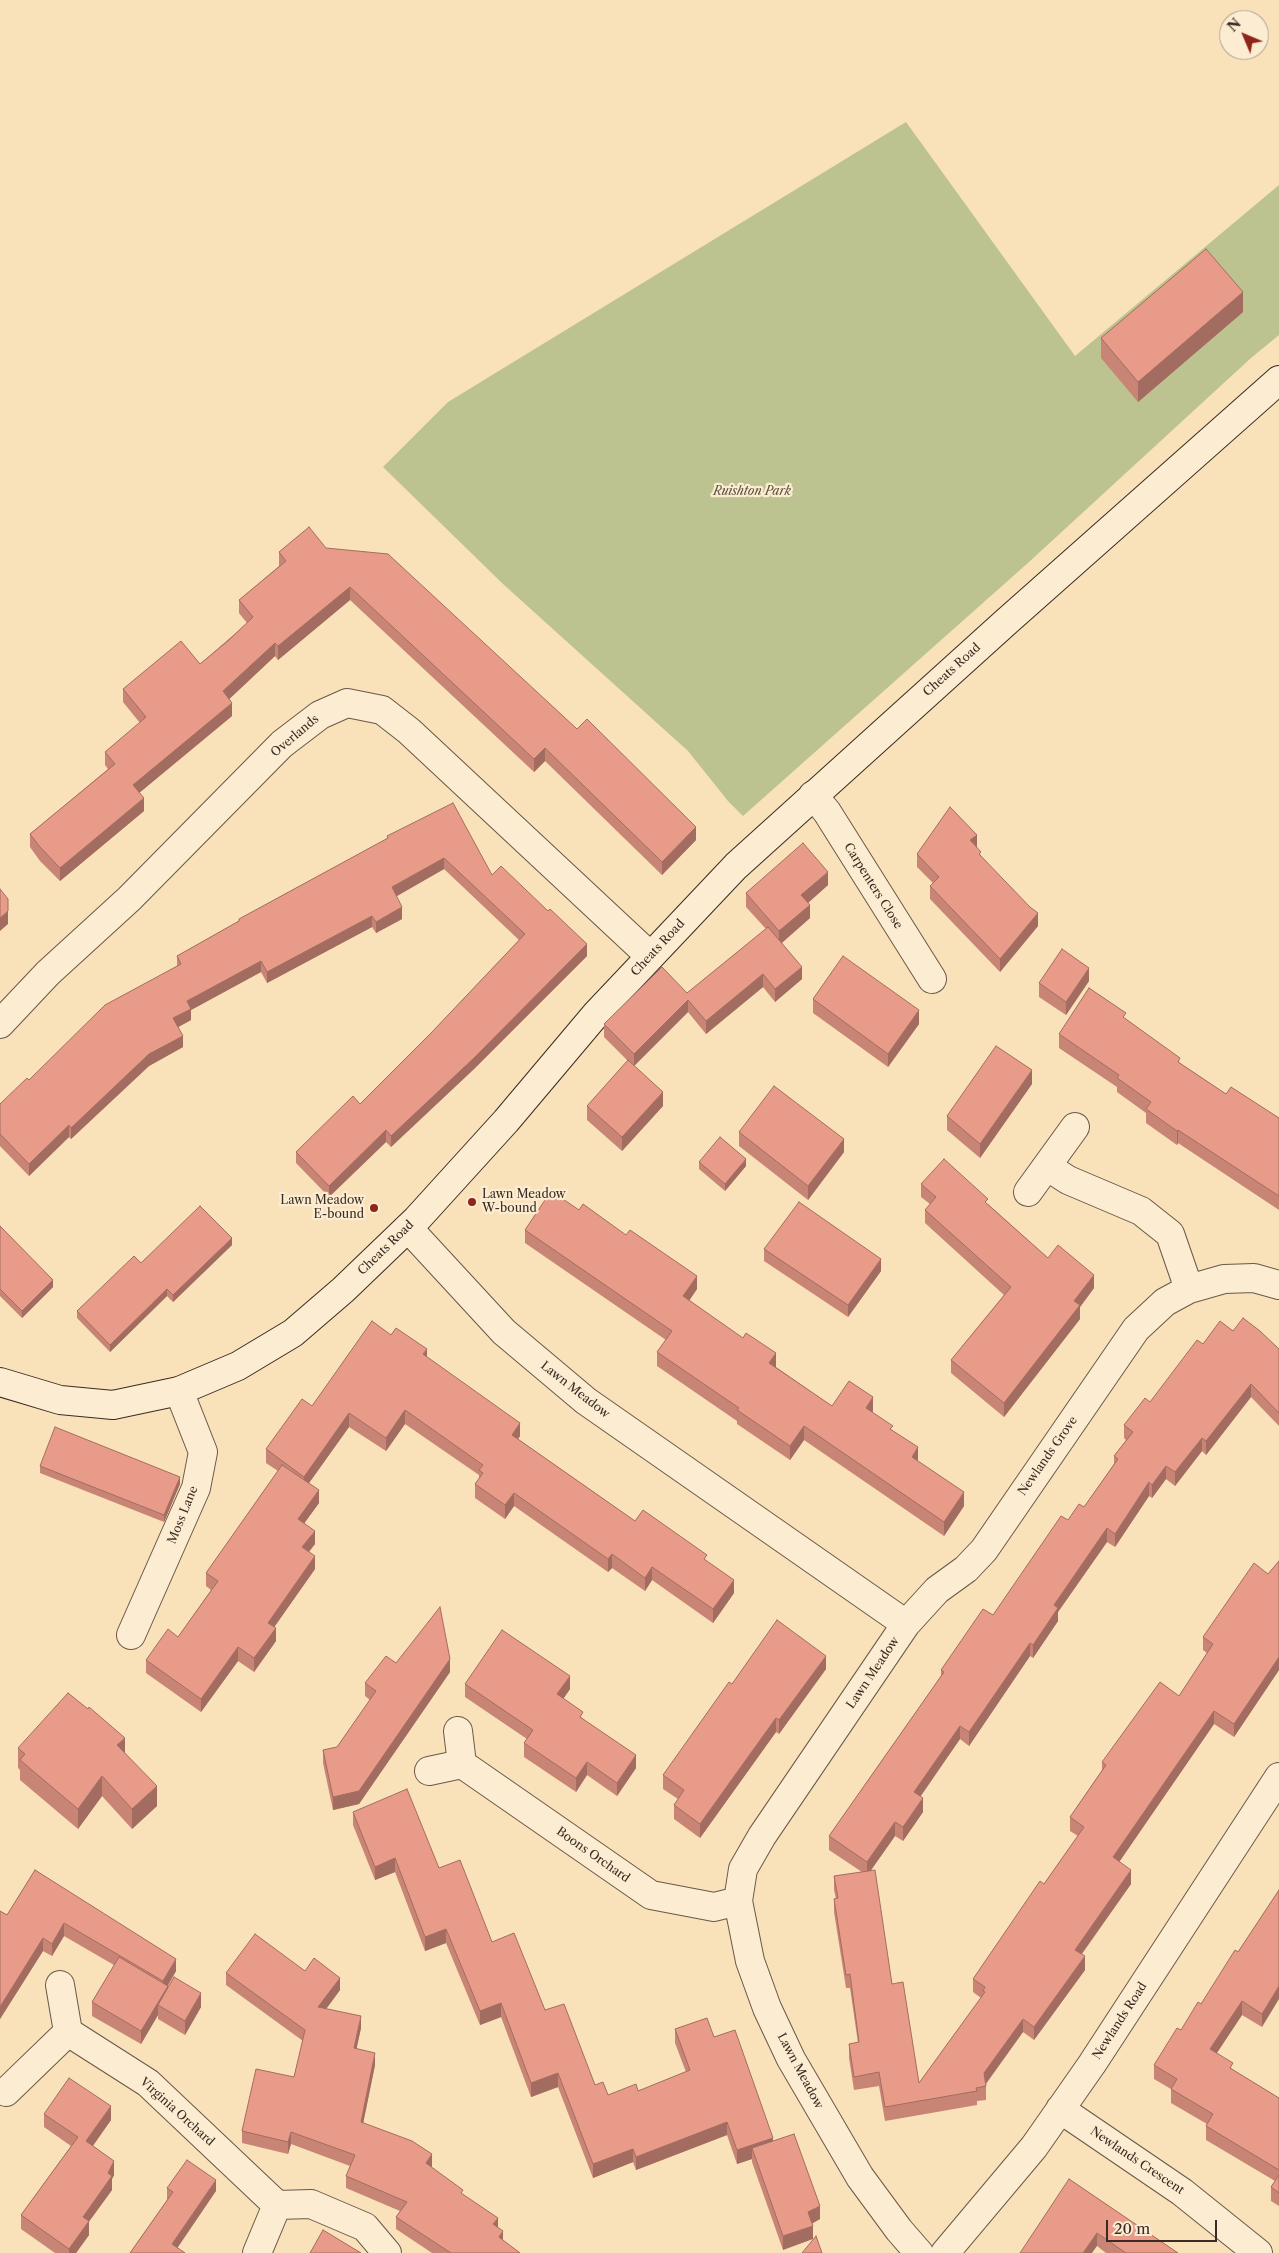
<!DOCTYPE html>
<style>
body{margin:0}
#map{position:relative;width:1279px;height:2253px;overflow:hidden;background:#f9e1b9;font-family:"Libre Caslon Text",serif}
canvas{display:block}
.north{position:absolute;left:1219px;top:10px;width:50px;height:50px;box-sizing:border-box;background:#fbecd2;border:1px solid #ae9f8c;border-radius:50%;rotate:315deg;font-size:14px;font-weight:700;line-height:20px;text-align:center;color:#3b2b22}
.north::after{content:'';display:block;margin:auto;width:18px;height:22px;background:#8f2418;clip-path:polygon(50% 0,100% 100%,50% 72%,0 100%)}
.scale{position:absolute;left:1106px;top:2220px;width:111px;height:22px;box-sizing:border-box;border:2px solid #3b2b22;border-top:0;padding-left:6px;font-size:15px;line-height:18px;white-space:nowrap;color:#3b2b22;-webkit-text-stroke:4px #fbecd2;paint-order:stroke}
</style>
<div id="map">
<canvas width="1279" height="2253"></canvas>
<div class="north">N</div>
<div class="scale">20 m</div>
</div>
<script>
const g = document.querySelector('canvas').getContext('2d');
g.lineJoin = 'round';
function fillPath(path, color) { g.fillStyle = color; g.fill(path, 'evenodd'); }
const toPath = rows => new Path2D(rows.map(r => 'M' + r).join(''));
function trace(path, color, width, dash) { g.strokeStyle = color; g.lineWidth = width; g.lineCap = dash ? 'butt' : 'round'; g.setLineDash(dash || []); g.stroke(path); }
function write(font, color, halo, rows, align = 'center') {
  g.font = font + ' "Libre Caslon Text",serif'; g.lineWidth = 4.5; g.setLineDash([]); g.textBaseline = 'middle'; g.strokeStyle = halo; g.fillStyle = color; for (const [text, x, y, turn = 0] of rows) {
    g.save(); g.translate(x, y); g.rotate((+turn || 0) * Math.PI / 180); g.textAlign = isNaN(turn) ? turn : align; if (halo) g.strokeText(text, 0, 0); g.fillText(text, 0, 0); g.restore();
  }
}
const green = toPath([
 [906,122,1075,356,1279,185,1279,335,1251,358,1029,562,743,816,728,801,688,751,503,584,383,467,448,402]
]);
const street = toPath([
 [813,795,827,812,932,979],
 [0,1024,48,973,129,899,282,744,320,715,347,703,382,710,409,731,650,956],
 [1048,1167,1068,1180,1141,1211,1170,1234,1189,1289],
 [1028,1192,1075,1127],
 [408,1228,504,1332,586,1401,906,1624,762,1836,743,1869,738,1901,750,1961,767,2008,791,2059,860,2177,899,2230,919,2253],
 [906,1624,937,1590,966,1569,984,1550,1136,1329,1165,1302,1189,1289,1224,1279,1254,1278,1279,1285],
 [131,1635,196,1488,203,1452,179,1391],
 [458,1731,462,1764],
 [429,1771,462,1764,651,1895,714,1907,738,1901],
 [60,1985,68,2032],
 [6,2092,68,2032,148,2083,277,2205,257,2253],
 [1060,2109,1182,2192,1258,2253],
 [277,2205,311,2204,365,2227,387,2253],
 [945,2253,1034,2147,1092,2064,1279,1777]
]);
const secondary = toPath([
 [0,1382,60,1400,113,1405,179,1391,238,1366,293,1333,343,1290,417,1219,506,1121,597,1013,736,866,1006,622,1279,380]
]);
const wall = toPath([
 [1243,312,1138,402,1101,358,1101,338],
 [326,548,696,840,662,875,545,761,534,772,350,600,278,660,275,656,229,699,232,716,139,793,144,811,60,881,40,861,30,847,30,834,108,769,105,765,105,752,140,723,123,702,123,689,200,664,247,623,239,613,239,600,279,566,279,552],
 [387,836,492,875,587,956,474,1069,391,1147,386,1142,329,1197,296,1163,296,1152,360,1104,432,1032,519,940,444,869,396,896,402,919,376,933,372,927,267,983,261,972,191,1010,191,1020,178,1027,183,1047,149,1066,71,1139,69,1137,29,1176,0,1146,0,1104,29,1080,177,966,177,956,239,921,239,919,387,839],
 [977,847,981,856,1038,926,1000,972,930,899,930,886,933,883,917,867,917,854],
 [828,885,808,903,810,918,782,943,802,979,775,1002,763,987,706,1034,688,1012,634,1066,663,1106,622,1151,587,1120,587,1106,628,1061,604,1037,604,1024,687,993,766,929,746,907,746,893],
 [1089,981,1066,1015,1039,997,1039,983],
 [813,999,919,1024,888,1067,813,1013],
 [1126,1019,1180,1063,1226,1094,1279,1118,1279,1210,1178,1143,1177,1145,1146,1123,1146,1113,1117,1092,1117,1087,1059,1048,1059,1034],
 [1032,1084,980,1158,947,1130,947,1116],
 [739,1132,844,1152,808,1200,739,1146],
 [699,1162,746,1166,725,1191,699,1169],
 [921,1184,988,1204,1048,1258,1094,1288,1080,1307,1080,1319,1004,1417,951,1373,951,1360,1004,1295,925,1223,925,1210,930,1204,921,1197],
 [0,1226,53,1287,22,1318,0,1296],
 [525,1230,697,1289,689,1300,776,1367,832,1406,873,1411,872,1412,893,1431,918,1461,964,1506,944,1536,804,1440,790,1460,737,1424,737,1421,657,1366,657,1352,666,1340,525,1243],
 [232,1245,173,1302,167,1296,110,1352,77,1318,77,1311,141,1263],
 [764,1249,881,1271,848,1317,764,1261],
 [1233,1331,1279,1349,1279,1426,1251,1397,1206,1455,1202,1451,1175,1486,1166,1479,1152,1498,1149,1496,1115,1547,1107,1542,1058,1612,1058,1621,1033,1658,1030,1656,969,1746,960,1739,920,1796,923,1812,903,1841,895,1836,870,1871,892,1984,919,2083,981,1998,973,1992,973,1979,1044,1884,1078,1836,1070,1831,1070,1817,1102,1770,1102,1762,1179,1696,1207,1653,1203,1650,1203,1637,1268,1574,1279,1561,1279,1670,1234,1737,1214,1724,1119,1862,1131,1884,1082,1954,1085,1970,1034,2040,1023,2032,986,2084,986,2100,977,2101,977,2105,885,2121,879,2086,854,2090,849,2058,849,2044,858,2043,850,1988,846,1988,834,1912,834,1899,836,1899,834,1890,834,1876,862,1872,829,1850,829,1836,941,1676,941,1670,993,1615,1068,1520,1084,1507,1114,1464,1114,1456,1126,1440,1124,1438,1124,1425,1150,1402,1203,1344],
 [391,1335,427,1357,520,1436,518,1439,635,1521,707,1561,734,1593,713,1623,652,1580,645,1591,612,1568,608,1572,514,1506,505,1519,475,1498,475,1484,479,1479,479,1475,405,1424,386,1451,349,1427,309,1483,319,1503,304,1523,315,1544,309,1552,315,1569,274,1627,276,1641,254,1672,238,1661,201,1712,146,1673,146,1660,178,1637,211,1590,206,1586,206,1573,278,1471,266,1463,266,1449,312,1406],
 [40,1466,180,1484,164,1522,40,1473],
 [396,1663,450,1672,359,1804,333,1810,323,1763,323,1750,337,1747,370,1700,365,1696,365,1683],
 [826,1669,779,1734,776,1732,700,1838,674,1819,674,1805,678,1799,663,1789,663,1775,732,1684],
 [465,1684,570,1689,563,1699,583,1719,636,1768,617,1796,587,1775,576,1792,524,1757,524,1743,527,1739,465,1697],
 [18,1748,125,1753,157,1806,132,1829,102,1796,78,1829,20,1780,20,1770,18,1768],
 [353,1812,439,1868,492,1942,545,2010,595,2085,608,2095,638,2091,686,2072,675,2043,675,2029,714,2037,773,2141,820,2219,812,2223,783,2250,752,2162,752,2159,737,2164,727,2135,636,2170,633,2162,593,2178,558,2087,531,2097,501,2017,480,2025,446,1943,425,1951,395,1872,375,1880,353,1825],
 [35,1870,176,1971,168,1986,168,1988,201,2007,185,2035,158,2019,158,2015,141,2044,92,2016,92,2002,114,1965,64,1936,52,1956,43,1951,0,2019,0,1911,7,1915],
 [1279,1890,1262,2027,1242,2015,1217,2053,1233,2070,1279,2098,1279,2206,1271,2201,1271,2187,1275,2181,1206,2140,1206,2126,1207,2124,1171,2103,1171,2089,1154,2079,1154,2065,1201,2004,1238,1952],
 [305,1971,340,1990,326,2009,361,2028,356,2049,375,2065,363,2123,432,2166,431,2167,463,2195,498,2228,503,2241,520,2253,432,2253,396,2229,396,2217,400,2211,346,2188,346,2176,350,2166,291,2144,288,2154,242,2143,242,2131,294,2077,303,2041,226,1985,226,1973],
 [44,2114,111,2120,93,2146,114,2175,112,2179,112,2190,89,2221,89,2235,76,2253,55,2253,21,2229,21,2215,71,2146,44,2127],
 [1069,2179,1178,2253,1106,2253,1097,2246],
 [167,2188,216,2191,130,2253,167,2200]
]);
const shadedWall = toPath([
 [1243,292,1243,312,1138,402,1138,382],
 [350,587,350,600,278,660,278,646],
 [275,643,275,656,223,705,223,691],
 [232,703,232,716,133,798,133,785],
 [545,748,545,761,534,772,534,759],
 [144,798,144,811,60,881,60,868],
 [696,827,696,840,662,875,662,862],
 [977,835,977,848,970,840],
 [444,858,444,869,392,899,392,887],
 [828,872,828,885,801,909,801,895],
 [810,905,810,918,779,945,779,931],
 [402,907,402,919,376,933,376,922],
 [8,911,8,924,0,931,0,918],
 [1038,913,1038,926,1000,972,1000,959],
 [372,916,372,927,267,983,267,972],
 [587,944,587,956,474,1069,391,1147,391,1136],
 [261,961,261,972,191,1010,191,1020,173,1030,173,1018,187,1001],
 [802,967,802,979,775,1002,775,989],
 [1089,968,1089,981,1066,1015,1066,1002],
 [763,974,763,987,706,1034,706,1021],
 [688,1000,688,1012,634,1066,634,1054],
 [919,1010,919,1024,888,1067,888,1054],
 [183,1036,183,1047,149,1066,71,1139,71,1128,149,1054],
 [1032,1070,1032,1084,980,1158,980,1144],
 [663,1092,663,1106,622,1151,622,1137],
 [69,1125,69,1137,29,1176,29,1164],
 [386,1130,386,1142,329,1197,329,1186],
 [1178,1130,1178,1143,1177,1145,1177,1131],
 [844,1139,844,1152,808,1200,808,1186],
 [746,1159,746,1166,725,1191,725,1184],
 [232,1238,232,1245,173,1302,173,1295],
 [881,1259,881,1271,848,1317,848,1305],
 [1094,1275,1094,1288,1080,1307,1080,1319,1004,1417,1004,1403,1074,1301],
 [697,1276,697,1289,683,1310,683,1296],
 [53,1280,53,1287,22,1318,22,1311],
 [167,1289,167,1296,110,1352,110,1345],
 [427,1349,427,1363,423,1354],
 [776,1353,776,1367,769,1377,769,1363],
 [1251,1384,1251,1397,1206,1455,1206,1441],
 [873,1397,873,1411,866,1422,866,1408],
 [405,1410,405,1424,386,1451,386,1438],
 [349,1413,349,1427,304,1490,304,1477],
 [520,1423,520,1436,512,1448,512,1435],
 [804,1426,804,1440,790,1460,790,1446],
 [1202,1438,1202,1451,1175,1486,1175,1472],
 [918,1447,918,1461,912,1457],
 [1166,1466,1166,1479,1152,1498,1152,1485],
 [180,1477,180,1484,164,1522,164,1515],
 [1149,1482,1149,1496,1115,1547,1115,1534],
 [319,1490,319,1503,298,1532,298,1519],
 [964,1492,964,1506,944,1536,944,1522],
 [514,1493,514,1506,505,1519,505,1505],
 [1107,1528,1107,1542,1058,1612,1058,1621,1033,1658,1033,1645,1054,1605],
 [315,1531,315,1544,302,1560,302,1547],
 [612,1554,612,1568,608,1572,608,1559],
 [315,1556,315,1569,268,1636,268,1623],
 [652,1567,652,1580,645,1591,645,1578],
 [734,1580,734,1593,713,1623,713,1609],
 [276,1628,276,1641,254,1672,254,1658],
 [1030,1643,1030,1656,969,1746,969,1732],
 [238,1647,238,1661,201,1712,201,1699],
 [826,1656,826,1669,779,1734,779,1720],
 [1279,1657,1279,1670,1234,1737,1234,1724],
 [450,1659,450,1672,359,1804,333,1810,333,1797],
 [570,1676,570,1689,557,1708,557,1694],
 [1214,1711,1214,1724,1113,1871,1113,1857],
 [776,1718,776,1732,700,1838,700,1824],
 [960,1726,960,1739,914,1806,914,1792],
 [125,1738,125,1758,117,1745],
 [636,1755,636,1768,617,1796,617,1783],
 [587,1762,587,1775,576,1792,576,1778],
 [102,1776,102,1796,78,1829,78,1809],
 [157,1786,157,1806,132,1829,132,1809],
 [923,1798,923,1812,903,1841,903,1827],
 [895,1822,895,1836,867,1876,867,1862],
 [395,1858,395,1872,375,1880,375,1867],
 [1131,1870,1131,1884,1075,1963,1075,1950],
 [64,1923,64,1936,52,1956,52,1944],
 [446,1929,446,1943,425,1951,425,1937],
 [43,1938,43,1951,0,2019,0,2007],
 [1085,1956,1085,1970,1034,2040,1034,2027],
 [176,1959,176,1971,163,1993,163,1981],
 [340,1978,340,1990,318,2020,318,2007],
 [168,1986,168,1999,158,2005,158,2015,141,2044,141,2031],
 [1279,1986,1279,1999,1262,2027,1262,2014],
 [201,1993,201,2007,185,2035,185,2021],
 [1242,2001,1242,2015,1210,2063,1210,2049],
 [501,2003,501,2017,480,2025,480,2011],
 [361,2016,361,2028,354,2061,354,2048],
 [1023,2019,1023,2032,984,2086,984,2073],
 [375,2053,375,2065,361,2134,361,2122],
 [558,2073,558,2087,531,2097,531,2083],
 [111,2106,111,2120,86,2155,86,2141],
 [727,2122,727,2135,636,2170,636,2157],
 [291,2132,291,2144,288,2154,288,2142],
 [773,2138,773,2152,752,2148,752,2159,737,2164,737,2150],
 [633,2149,633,2162,593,2178,593,2164],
 [432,2154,432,2166,426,2176,426,2163],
 [114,2161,114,2175,112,2179,112,2190,83,2230,83,2217],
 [216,2180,216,2191,174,2253,172,2244],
 [820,2206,820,2219,808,2226,808,2212],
 [498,2218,498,2230,493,2224],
 [89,2221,89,2235,76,2253,69,2253,69,2249],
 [813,2226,813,2239,783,2250,783,2236],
 [503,2231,503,2243,499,2237],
 [1097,2233,1097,2246,1092,2253,1083,2253]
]);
const building = toPath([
 [1206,249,1243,292,1138,382,1101,338,1206,249],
 [309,527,326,548,388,554,577,729,587,719,696,827,662,862,545,748,534,759,350,587,278,646,275,643,223,691,232,703,133,785,144,798,60,868,40,847,30,834,115,764,105,752,146,717,123,689,181,641,200,664,229,640,253,617,239,600,286,561,279,552,309,527],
 [453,803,492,875,501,866,548,911,550,909,587,944,474,1058,391,1136,386,1130,329,1186,296,1152,353,1096,360,1104,432,1032,525,934,444,858,392,887,402,907,376,922,372,916,267,972,261,961,187,1001,191,1009,173,1018,183,1036,149,1054,71,1128,69,1125,29,1164,0,1134,0,1104,27,1078,29,1080,105,1005,181,964,177,956,239,921,239,919,388,838,387,836,453,803],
 [950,807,977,835,970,840,981,852,979,854,1030,907,1038,913,1000,959,930,886,939,877,917,854,950,807],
 [803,843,828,872,801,895,810,905,779,931,746,893,803,843],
 [0,889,8,899,8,911,0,918,0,889],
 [768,927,802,967,775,989,763,974,706,1021,688,1000,634,1054,604,1024,662,967,687,993,768,927],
 [1062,949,1089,968,1066,1002,1039,983,1062,949],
 [843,956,919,1010,888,1054,813,999,843,956],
 [1089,988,1126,1013,1123,1017,1180,1058,1178,1062,1226,1094,1231,1087,1279,1118,1279,1196,1178,1130,1177,1131,1146,1109,1151,1102,1117,1078,1119,1075,1059,1034,1089,988],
 [996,1046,1032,1070,980,1144,947,1116,996,1046],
 [628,1060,663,1092,622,1137,587,1106,628,1060],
 [774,1086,844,1139,808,1186,739,1132,774,1086],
 [720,1137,746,1159,725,1184,699,1162,720,1137],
 [944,1159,988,1199,985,1202,1048,1258,1058,1245,1094,1275,1074,1301,1080,1305,1004,1403,951,1360,1011,1287,925,1210,936,1197,921,1184,944,1159],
 [551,1191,579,1210,583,1204,626,1235,630,1230,697,1276,683,1296,743,1338,746,1333,776,1353,769,1363,832,1406,849,1381,873,1397,866,1408,893,1426,890,1429,918,1447,912,1457,964,1492,944,1522,804,1426,790,1446,737,1410,739,1408,657,1352,672,1331,525,1230,551,1191],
 [799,1202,881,1259,848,1305,764,1249,799,1202],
 [200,1206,232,1238,173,1295,167,1289,110,1345,77,1311,134,1256,141,1263,200,1206],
 [0,1226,53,1280,22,1311,0,1289,0,1226],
 [1243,1318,1260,1331,1279,1349,1279,1413,1251,1384,1206,1441,1202,1438,1175,1472,1166,1466,1152,1485,1149,1482,1115,1534,1107,1528,1054,1605,1058,1608,1033,1645,1030,1643,969,1732,960,1726,914,1792,923,1798,903,1827,895,1822,867,1862,829,1836,944,1672,941,1670,983,1609,993,1615,1061,1516,1068,1520,1079,1504,1084,1507,1118,1459,1114,1456,1133,1432,1124,1425,1145,1398,1150,1402,1197,1340,1203,1344,1220,1321,1233,1331,1243,1318],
 [372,1321,391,1335,396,1328,427,1349,423,1354,520,1423,512,1435,635,1521,643,1510,707,1555,704,1559,734,1580,713,1609,652,1567,645,1578,612,1554,608,1559,514,1493,505,1505,475,1484,483,1473,479,1470,483,1465,405,1410,386,1438,349,1413,304,1477,266,1449,302,1399,312,1406,372,1321],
 [55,1427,180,1477,164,1515,40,1466,55,1427],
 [282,1465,319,1490,298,1519,315,1531,302,1547,315,1556,268,1623,276,1628,254,1658,238,1647,201,1699,146,1660,168,1629,178,1637,218,1581,206,1573,282,1465],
 [1279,1561,1279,1657,1234,1724,1214,1711,1113,1857,1131,1870,1075,1950,1085,1956,1034,2027,1023,2019,984,2073,986,2086,976,2088,977,2091,885,2107,879,2072,854,2077,849,2044,859,2042,850,1974,846,1975,834,1899,838,1898,834,1876,875,1870,892,1984,903,1982,919,2083,985,1992,983,1991,985,1987,973,1979,1040,1881,1044,1884,1084,1827,1070,1817,1106,1765,1102,1762,1160,1682,1179,1696,1213,1644,1203,1637,1254,1563,1268,1574,1279,1561],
 [440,1607,450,1659,359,1791,333,1797,323,1750,337,1747,376,1691,365,1683,386,1656,396,1663,440,1607],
 [777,1620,826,1656,779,1720,776,1718,700,1824,674,1805,684,1790,663,1775,729,1682,732,1684,777,1620],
 [502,1630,570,1676,557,1694,583,1712,580,1717,636,1755,617,1783,587,1762,576,1778,524,1743,533,1730,465,1684,502,1630],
 [68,1693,88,1709,89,1707,125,1738,117,1745,157,1786,132,1809,102,1776,78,1809,20,1760,25,1754,18,1748,68,1693],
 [407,1789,439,1868,460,1860,492,1942,514,1933,545,2010,564,2004,595,2085,603,2082,608,2095,636,2084,638,2091,690,2070,675,2029,707,2018,714,2037,735,2030,773,2138,737,2150,727,2122,636,2157,633,2149,593,2164,558,2073,531,2083,501,2003,480,2011,446,1929,425,1937,395,1858,375,1867,353,1812,407,1789],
 [35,1870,176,1959,163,1981,64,1923,52,1944,43,1938,0,2007,0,1911,7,1915,35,1870],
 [1279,1890,1279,1986,1262,2014,1242,2001,1210,2049,1233,2063,1230,2068,1279,2098,1279,2170,1206,2126,1213,2114,1171,2089,1177,2079,1154,2065,1177,2028,1181,2030,1198,2002,1201,2004,1235,1950,1238,1952,1279,1890],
 [255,1934,305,1971,314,1958,340,1978,318,2007,361,2016,354,2048,375,2053,361,2122,412,2141,432,2154,426,2163,463,2190,461,2193,498,2218,493,2224,503,2231,499,2237,520,2253,451,2253,396,2217,407,2202,346,2176,355,2155,291,2132,288,2142,242,2131,256,2069,294,2077,305,2030,226,1973,255,1934],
 [119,1957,168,1986,141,2031,92,2002,119,1957],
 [174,1977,201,1993,185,2021,158,2005,174,1977],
 [69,2078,111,2106,86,2141,114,2161,108,2173,112,2176,83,2217,89,2221,69,2249,21,2215,78,2137,44,2114,69,2078],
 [794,2134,820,2206,808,2212,813,2226,783,2236,752,2148,794,2134],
 [187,2160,216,2180,172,2244,185,2253,130,2253,173,2192,167,2188,187,2160],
 [1279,2175,1279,2193,1271,2187,1279,2175],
 [1069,2179,1178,2253,1126,2253,1097,2233,1083,2253,1020,2253,1069,2179],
 [323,2230,361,2253,310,2253,323,2230],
 [816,2236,822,2253,802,2253,816,2236]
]);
const markers = [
 [472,1202,5,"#8f2418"],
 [374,1208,5,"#8f2418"]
];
const parkNames = [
 ["Ruishton Park",752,492]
];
const streetNames = [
 ["Cheats Road",952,670,-42],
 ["Overlands",295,736,-40],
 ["Carpenters Close",873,886,58],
 ["Cheats Road",658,948,-47],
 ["Cheats Road",386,1248,-44],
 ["Lawn Meadow",575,1390,38],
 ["Newlands Grove",1048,1456,-55],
 ["Moss Lane",183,1515,-68],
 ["Lawn Meadow",873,1673,-56],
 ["Boons Orchard",593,1855,35],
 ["Newlands Road",1120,2021,-57],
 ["Lawn Meadow",800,2071,62],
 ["Virginia Orchard",177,2112,42],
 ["Newlands Crescent",1137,2161,34]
];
const poiNames = [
 ["Lawn Meadow",482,1195],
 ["W-bound",482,1209],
 ["Lawn Meadow",364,1201,"right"],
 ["E-bound",364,1215,"right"]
];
fillPath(green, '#bdc390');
trace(street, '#6a5848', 30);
trace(secondary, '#3b2b22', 30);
trace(street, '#fbecd2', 28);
trace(secondary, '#fbecd2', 28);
fillPath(wall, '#c88576');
fillPath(shadedWall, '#a36c60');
fillPath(building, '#e99b89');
trace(building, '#a36c60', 1);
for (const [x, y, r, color] of markers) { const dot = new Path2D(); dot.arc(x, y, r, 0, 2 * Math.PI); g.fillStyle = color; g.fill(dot); trace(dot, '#fbecd2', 2); }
write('italic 12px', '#5c513e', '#fbecd2', parkNames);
write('12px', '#3b2b22', '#fbecd2', streetNames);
write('12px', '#3b2b22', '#fbecd2', poiNames, 'left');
</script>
